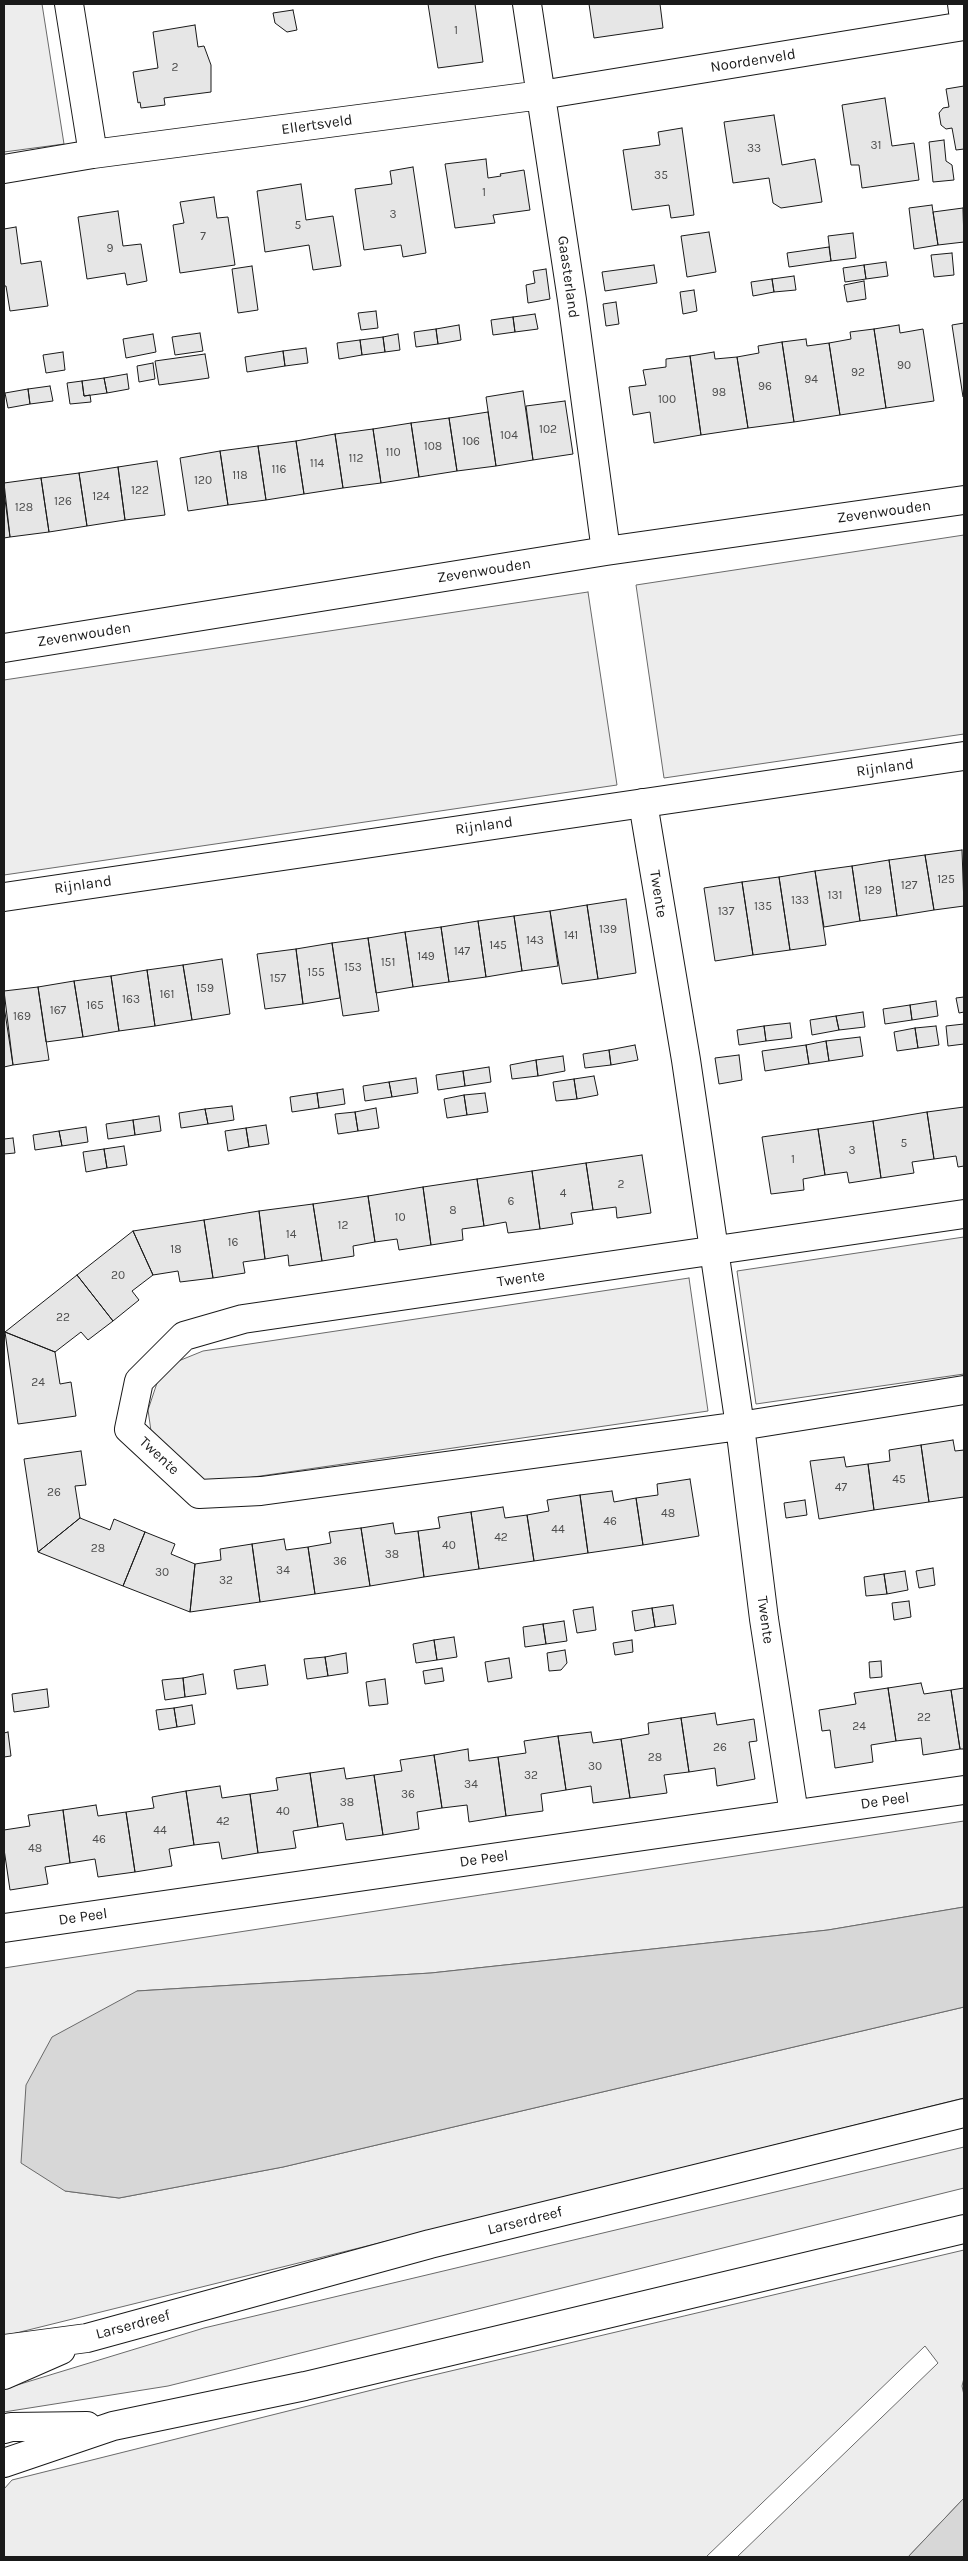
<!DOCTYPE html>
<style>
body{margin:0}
#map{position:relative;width:968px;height:2561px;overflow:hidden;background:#fff;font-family:Karla,sans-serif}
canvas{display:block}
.frame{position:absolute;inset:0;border:5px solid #1a1a1a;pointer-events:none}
</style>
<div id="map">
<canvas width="968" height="2561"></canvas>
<div class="frame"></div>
</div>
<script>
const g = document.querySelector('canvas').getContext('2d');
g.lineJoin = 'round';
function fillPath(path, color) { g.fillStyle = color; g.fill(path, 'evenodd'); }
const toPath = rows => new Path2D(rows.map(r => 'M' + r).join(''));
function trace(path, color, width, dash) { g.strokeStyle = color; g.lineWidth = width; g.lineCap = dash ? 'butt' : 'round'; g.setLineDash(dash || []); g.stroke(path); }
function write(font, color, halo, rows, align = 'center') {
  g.font = font + ' Karla,sans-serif'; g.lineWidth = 4; g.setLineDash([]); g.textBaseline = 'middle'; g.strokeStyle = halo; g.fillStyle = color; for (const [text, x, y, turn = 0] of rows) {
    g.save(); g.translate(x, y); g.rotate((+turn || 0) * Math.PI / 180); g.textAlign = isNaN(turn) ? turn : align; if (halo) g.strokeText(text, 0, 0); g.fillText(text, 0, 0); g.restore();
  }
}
const green = toPath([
 [4,4,42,4,64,144,4,152,4,4],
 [964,535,964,734,664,778,636,585,964,535],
 [588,592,617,785,4,875,4,680,588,592],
 [964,1237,964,1374,756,1404,737,1271,964,1237],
 [689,1278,708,1411,219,1482,205,1481,152,1438,148,1410,157,1383,176,1362,203,1351,689,1278],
 [964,1821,964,1907,828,1930,431,1973,137,1991,65,2191,119,2198,283,2167,964,2007,964,2098,4,2336,4,1968,964,1821],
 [964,2147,964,2188,168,2386,4,2412,4,2389,204,2328,964,2147],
 [964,2250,964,2378,962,2386,964,2395,964,2498,908,2557,737,2557,938,2363,925,2346,706,2557,4,2557,4,2489,12,2480,404,2382,964,2250]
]);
const water = toPath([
 [964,1907,964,2007,283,2167,119,2198,65,2191,21,2163,26,2085,52,2037,137,1991,431,1973,828,1930,964,1907],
 [964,2498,964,2557,908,2557,964,2498]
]);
const building = toPath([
 [428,4,475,4,483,62,438,68,428,4],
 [589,4,660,4,663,28,594,38,589,4],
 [293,10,297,30,287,32,275,23,273,13,293,10],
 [195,25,198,47,204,46,211,65,211,92,164,98,165,105,141,108,140,102,138,103,133,72,158,68,153,32,195,25],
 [964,86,964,149,956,150,952,128,946,129,941,125,939,113,943,108,949,107,946,89,964,86],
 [885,98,892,146,914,143,919,180,862,188,859,165,851,165,842,105,885,98],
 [774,115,782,165,815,159,822,202,781,208,773,203,769,178,733,183,724,122,774,115],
 [682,128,694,215,671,218,669,205,632,210,623,150,660,145,658,132,682,128],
 [944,140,946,161,952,165,954,180,933,182,929,142,944,140],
 [486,159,488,178,501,176,500,174,524,170,530,210,493,215,495,223,455,228,445,164,486,159],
 [413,167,426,253,403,257,401,245,364,250,355,189,392,184,390,171,413,167],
 [301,184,306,220,333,216,341,266,313,270,309,245,265,252,257,191,301,184],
 [214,197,217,218,228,217,235,265,180,273,173,225,184,223,180,202,214,197],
 [932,205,938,245,914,249,909,208,932,205],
 [963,208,964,242,938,245,933,212,963,208],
 [118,211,123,246,141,244,147,281,127,285,125,273,87,279,78,217,118,211],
 [16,227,21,264,41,261,48,306,10,311,6,286,4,286,4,229,16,227],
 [709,232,716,272,687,277,681,236,709,232],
 [853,233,856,258,831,261,828,236,853,233],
 [829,247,831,261,789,267,787,253,829,247],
 [952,253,954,275,934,277,931,255,952,253],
 [886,262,888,276,866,279,864,265,886,262],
 [654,265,657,283,605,291,602,272,654,265],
 [864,265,866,279,845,282,843,268,864,265],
 [252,266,258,310,238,313,232,269,252,266],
 [546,269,550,299,528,303,526,285,535,283,533,271,546,269],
 [794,276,796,290,774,292,772,279,794,276],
 [772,279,774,292,753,296,751,282,772,279],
 [864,281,866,299,847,302,844,285,864,281],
 [694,290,697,311,683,314,680,292,694,290],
 [616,302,619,324,606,326,603,304,616,302],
 [376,311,378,328,361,330,358,313,376,311],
 [535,314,538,329,515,332,513,317,535,314],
 [513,317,515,332,493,335,491,320,513,317],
 [964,323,964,397,963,397,952,325,964,323],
 [459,325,461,340,438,344,436,329,459,325],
 [899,325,900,333,923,329,934,401,886,408,874,329,899,325],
 [436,329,438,344,416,347,414,332,436,329],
 [874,329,886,408,840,415,829,343,851,339,850,332,874,329],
 [200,333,203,351,175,355,172,337,200,333],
 [153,334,156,352,126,358,123,339,153,334],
 [398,334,400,350,385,352,383,337,398,334],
 [383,337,385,352,362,355,360,340,383,337],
 [806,339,807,346,829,343,840,415,794,422,782,342,806,339],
 [360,340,362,355,339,359,337,343,360,340],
 [782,342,794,422,748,428,737,357,759,353,758,346,782,342],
 [306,348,308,363,285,366,283,351,306,348],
 [283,351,285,366,247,372,245,357,283,351],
 [63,352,65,370,46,373,43,355,63,352],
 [714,352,715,359,737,357,748,428,701,435,690,356,714,352],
 [205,354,209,378,159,385,155,361,205,354],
 [690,356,701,435,654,443,650,412,633,415,629,387,646,385,643,370,666,367,666,359,690,356],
 [153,363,155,379,139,382,137,366,153,363],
 [127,374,129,389,107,393,104,378,127,374],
 [104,378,107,393,84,396,82,381,104,378],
 [82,381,84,396,90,395,91,402,70,404,67,383,82,381],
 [50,386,53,401,30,404,28,389,50,386],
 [28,389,30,404,8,408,5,393,28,389],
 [523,391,533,460,496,466,486,397,523,391],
 [565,401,573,454,533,460,526,406,565,401],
 [488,412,496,466,457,471,449,418,488,412],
 [449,418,457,471,419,477,411,423,449,418],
 [411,423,419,477,381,483,373,429,411,423],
 [373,429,381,483,343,488,335,434,373,429],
 [335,434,343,488,304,494,296,441,335,434],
 [296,441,304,494,266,500,258,446,296,441],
 [258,446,266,500,228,505,220,451,258,446],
 [220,451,228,505,188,511,180,458,220,451],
 [157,461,165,515,125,520,118,467,157,461],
 [118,467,125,520,87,526,79,473,118,467],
 [79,473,87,526,49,532,41,478,79,473],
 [41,478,49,532,10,537,4,483,41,478],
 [4,492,10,537,4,538,4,492],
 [962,850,964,906,934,910,925,855,962,850],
 [925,855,934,910,897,916,889,860,925,855],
 [889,860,897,916,860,921,852,866,889,860],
 [852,866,860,921,824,927,815,871,852,866],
 [815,871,826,945,790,950,779,877,815,871],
 [779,877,790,950,753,955,742,882,779,877],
 [742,882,753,955,715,961,704,888,742,882],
 [626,899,636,973,598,979,587,905,626,899],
 [587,905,598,979,562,984,550,911,587,905],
 [550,911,558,966,522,971,514,916,550,911],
 [514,916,522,971,486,977,478,921,514,916],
 [478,921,486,977,449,982,441,927,478,921],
 [441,927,449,982,413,987,405,932,441,927],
 [405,932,413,987,376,993,368,938,405,932],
 [368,938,379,1011,343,1016,332,943,368,938],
 [332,943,340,998,303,1004,296,949,332,943],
 [296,949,303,1004,265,1009,257,954,296,949],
 [222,959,230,1014,192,1020,183,965,222,959],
 [183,965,192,1020,155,1026,147,970,183,965],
 [147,970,155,1026,119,1031,111,976,147,970],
 [111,976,119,1031,83,1037,74,981,111,976],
 [74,981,83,1037,46,1042,38,987,74,981],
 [38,987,49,1060,13,1065,4,991,38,987],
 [964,997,964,1012,959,1013,956,998,964,997],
 [936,1001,938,1016,912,1020,910,1005,936,1001],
 [910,1005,912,1020,885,1024,883,1009,910,1005],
 [4,1006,13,1065,4,1067,4,1006],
 [863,1012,865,1027,839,1030,836,1016,863,1012],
 [836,1016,839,1030,812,1035,810,1020,836,1016],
 [790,1023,792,1038,766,1041,764,1026,790,1023],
 [964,1024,964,1044,948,1046,946,1026,964,1024],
 [764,1026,766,1041,739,1045,737,1030,764,1026],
 [936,1026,939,1045,918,1048,915,1028,936,1026],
 [915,1028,918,1048,897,1051,894,1032,915,1028],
 [860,1037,863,1056,829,1061,826,1041,860,1037],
 [826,1041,829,1061,809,1064,806,1045,826,1041],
 [635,1045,638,1060,611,1065,609,1050,635,1045],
 [806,1045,809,1064,765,1071,762,1051,806,1045],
 [609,1050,611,1065,585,1068,583,1054,609,1050],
 [739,1055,742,1080,719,1084,715,1058,739,1055],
 [563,1056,565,1071,538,1076,536,1060,563,1056],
 [536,1060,538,1076,512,1079,510,1065,536,1060],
 [489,1067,491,1082,465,1086,463,1071,489,1067],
 [463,1071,465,1086,438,1090,436,1075,463,1071],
 [594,1076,598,1095,577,1099,574,1079,594,1076],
 [416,1078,418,1093,392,1097,389,1082,416,1078],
 [574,1079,577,1099,556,1101,553,1082,574,1079],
 [389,1082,392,1097,365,1101,363,1086,389,1082],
 [343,1089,345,1104,319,1108,317,1093,343,1089],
 [317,1093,319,1108,292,1112,290,1097,317,1093],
 [485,1093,488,1112,467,1115,464,1095,485,1093],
 [464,1095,467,1115,447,1118,444,1099,464,1095],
 [232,1106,234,1120,208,1124,205,1109,232,1106],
 [964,1107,964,1166,958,1167,956,1156,934,1159,927,1112,964,1107],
 [376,1108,379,1128,358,1131,355,1112,376,1108],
 [205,1109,208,1124,181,1128,179,1113,205,1109],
 [355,1112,358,1131,338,1134,335,1114,355,1112],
 [927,1112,934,1159,912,1162,914,1173,881,1178,873,1121,927,1112],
 [159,1116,161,1131,135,1135,133,1120,159,1116],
 [133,1120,135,1135,108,1139,106,1124,133,1120],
 [873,1121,881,1178,849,1183,847,1172,825,1175,818,1129,873,1121],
 [266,1125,269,1144,249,1147,246,1128,266,1125],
 [86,1127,88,1142,62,1146,59,1131,86,1127],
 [246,1128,249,1147,228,1151,225,1131,246,1128],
 [818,1129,825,1175,803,1179,804,1190,771,1194,762,1137,818,1129],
 [59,1131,62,1146,35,1150,33,1135,59,1131],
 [13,1138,15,1153,4,1154,4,1139,13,1138],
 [124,1146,127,1165,107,1168,104,1149,124,1146],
 [104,1149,107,1168,86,1172,83,1152,104,1149],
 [642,1155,651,1213,617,1218,616,1207,593,1210,586,1163,642,1155],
 [586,1163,593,1210,571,1213,573,1224,540,1229,532,1171,586,1163],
 [532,1171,540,1229,508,1233,506,1222,484,1226,477,1179,532,1171],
 [477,1179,484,1226,462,1229,463,1240,431,1245,423,1187,477,1179],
 [423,1187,431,1245,399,1250,397,1239,375,1242,368,1196,423,1187],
 [368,1196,375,1242,353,1246,354,1256,322,1261,313,1204,368,1196],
 [313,1204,322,1261,289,1266,288,1255,265,1259,259,1211,313,1204],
 [259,1211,265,1259,243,1262,245,1273,213,1278,204,1220,259,1211],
 [204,1220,213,1278,180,1282,178,1271,153,1275,133,1231,204,1220],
 [133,1231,153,1275,132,1291,139,1300,113,1321,77,1275,133,1231],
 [77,1275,113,1321,88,1340,81,1332,55,1352,5,1332,77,1275],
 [5,1332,55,1352,60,1384,71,1382,76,1416,18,1424,5,1332],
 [953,1440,955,1451,964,1450,964,1497,929,1502,921,1445,953,1440],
 [921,1445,929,1502,874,1510,868,1464,890,1461,889,1450,921,1445],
 [81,1451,86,1485,75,1486,80,1518,38,1552,24,1459,81,1451],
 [844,1457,846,1467,868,1464,874,1510,819,1519,810,1461,844,1457],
 [690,1479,699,1536,643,1545,636,1498,658,1495,657,1484,690,1479],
 [612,1491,614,1502,636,1498,643,1545,588,1553,580,1495,612,1491],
 [580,1495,588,1553,534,1561,527,1515,549,1511,547,1500,580,1495],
 [805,1500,807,1515,786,1518,784,1503,805,1500],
 [503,1507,505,1518,527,1515,534,1561,479,1569,471,1512,503,1507],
 [471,1512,479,1569,424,1577,418,1531,440,1528,438,1517,471,1512],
 [80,1518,110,1530,114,1519,145,1532,123,1586,38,1552,80,1518],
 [393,1523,395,1534,418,1531,424,1577,370,1586,361,1528,393,1523],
 [361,1528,370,1586,315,1594,308,1547,331,1543,329,1532,361,1528],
 [145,1532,175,1544,171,1554,195,1564,190,1612,123,1586,145,1532],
 [284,1539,286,1550,308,1547,315,1594,260,1602,252,1544,284,1539],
 [252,1544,260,1602,190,1612,195,1564,221,1560,220,1549,252,1544],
 [933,1568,935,1585,919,1588,916,1571,933,1568],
 [905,1571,908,1590,887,1594,884,1574,905,1571],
 [884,1574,887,1594,866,1596,864,1577,884,1574],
 [909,1601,911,1617,894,1620,892,1603,909,1601],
 [673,1605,676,1624,655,1627,652,1608,673,1605],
 [593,1607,596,1630,577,1633,573,1610,593,1607],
 [652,1608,655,1627,635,1631,632,1611,652,1608],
 [564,1621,567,1641,546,1644,543,1624,564,1621],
 [543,1624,546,1644,525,1647,523,1627,543,1624],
 [454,1637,457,1657,437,1660,434,1640,454,1637],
 [434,1640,437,1660,416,1663,413,1644,434,1640],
 [632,1640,633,1652,615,1655,613,1643,632,1640],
 [565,1650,567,1663,561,1670,549,1671,547,1653,565,1650],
 [346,1653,348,1673,328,1676,325,1657,346,1653],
 [325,1657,328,1676,307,1679,304,1659,325,1657],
 [509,1658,512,1678,488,1682,485,1662,509,1658],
 [881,1661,882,1677,870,1678,869,1662,881,1661],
 [265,1665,268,1685,237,1689,234,1670,265,1665],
 [442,1668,444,1681,425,1684,423,1671,442,1668],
 [203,1674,206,1694,185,1697,183,1678,203,1674],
 [183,1678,185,1697,165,1700,162,1680,183,1678],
 [385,1679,388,1704,369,1706,366,1682,385,1679],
 [921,1683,924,1694,951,1690,960,1749,923,1755,921,1738,896,1741,888,1688,921,1683],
 [888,1688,896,1741,871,1745,873,1762,835,1768,830,1730,822,1731,819,1710,856,1704,854,1693,888,1688],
 [964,1688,964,1749,960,1749,951,1690,964,1688],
 [47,1689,49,1707,14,1712,12,1694,47,1689],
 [192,1705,195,1724,177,1727,174,1708,192,1705],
 [174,1708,177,1727,159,1730,156,1710,174,1708],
 [715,1713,717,1725,754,1719,757,1741,749,1742,755,1779,717,1786,715,1768,689,1772,681,1718,715,1713],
 [681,1718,689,1772,664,1775,667,1793,630,1798,621,1739,649,1734,648,1723,681,1718],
 [8,1732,11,1756,4,1757,4,1733,8,1732],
 [591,1732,593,1743,621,1739,630,1798,593,1803,591,1786,566,1790,558,1736,591,1732],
 [558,1736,566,1790,541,1794,543,1811,506,1816,498,1757,526,1753,524,1741,558,1736],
 [468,1749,469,1761,498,1757,506,1816,469,1822,467,1805,442,1808,434,1755,468,1749],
 [434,1755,442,1808,417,1812,419,1829,383,1835,374,1775,402,1771,400,1760,434,1755],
 [344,1768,346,1779,374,1775,383,1835,346,1840,343,1823,318,1827,310,1773,344,1768],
 [310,1773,318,1827,293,1831,296,1848,258,1853,250,1794,278,1790,276,1778,310,1773],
 [220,1786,222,1798,250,1794,258,1853,222,1859,219,1842,194,1845,186,1791,220,1786],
 [186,1791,194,1845,169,1849,172,1866,135,1872,126,1812,154,1808,152,1797,186,1791],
 [96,1805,98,1816,126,1812,135,1872,98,1877,95,1859,70,1863,63,1810,96,1805],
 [63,1810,70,1863,45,1867,48,1884,10,1890,4,1849,4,1830,30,1826,28,1815,63,1810]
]);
const minor = toPath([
 [69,4,93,154],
 [527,4,572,300,606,551],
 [962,4,964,19],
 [4,169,93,154,541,95,964,26],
 [4,648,606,551,964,500],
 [643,803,686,1060,740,1426,764,1619,794,1814],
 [964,1214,243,1319,184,1336,139,1381,129,1429,199,1494,261,1491,740,1426,964,1390],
 [4,1928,964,1790]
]);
const tertiary = toPath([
 [4,897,964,756]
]);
const secondary = toPath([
 [4,2349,87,2338,430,2244,964,2113],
 [4,2375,61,2350],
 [4,2429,11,2427,87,2426],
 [4,2463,113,2426,305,2386,964,2229]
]);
const numberNames = [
 ["1",456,31],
 ["2",175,68],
 ["31",876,146],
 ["33",754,149],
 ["35",661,176],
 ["1",484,193],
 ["3",393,215],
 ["5",298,226],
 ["7",203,237],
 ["9",110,249],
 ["90",904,366],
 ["92",858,373],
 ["94",811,380],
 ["96",765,387],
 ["98",719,393],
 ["100",667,400],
 ["102",548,430],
 ["104",509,436],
 ["106",471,442],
 ["108",433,447],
 ["110",393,453],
 ["112",356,459],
 ["114",317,464],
 ["116",279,470],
 ["118",240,476],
 ["120",203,481],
 ["122",140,491],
 ["124",101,497],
 ["126",63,502],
 ["128",24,508],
 ["125",946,880],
 ["127",909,886],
 ["129",873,891],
 ["131",835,896],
 ["133",800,901],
 ["135",763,907],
 ["137",726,912],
 ["139",608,930],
 ["141",571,936],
 ["143",535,941],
 ["145",498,946],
 ["147",462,952],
 ["149",426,957],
 ["151",388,963],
 ["153",353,968],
 ["155",316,973],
 ["157",278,979],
 ["159",205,989],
 ["161",167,995],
 ["163",131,1000],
 ["165",95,1006],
 ["167",58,1011],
 ["169",22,1017],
 ["5",904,1144],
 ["3",852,1151],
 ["1",793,1160],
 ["2",621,1185],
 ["4",563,1194],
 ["6",511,1202],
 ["8",453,1211],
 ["10",400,1218],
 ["12",343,1226],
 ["14",291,1235],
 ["16",233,1243],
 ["18",176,1250],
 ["20",118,1276],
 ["22",63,1318],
 ["24",38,1383],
 ["45",899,1480],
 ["47",841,1488],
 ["26",54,1493],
 ["48",668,1514],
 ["46",610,1522],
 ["44",558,1530],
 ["42",501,1538],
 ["40",449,1546],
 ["28",98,1549],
 ["38",392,1555],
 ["36",340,1562],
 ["34",283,1571],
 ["30",162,1573],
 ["32",226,1581],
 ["22",924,1718],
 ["24",859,1727],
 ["26",720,1748],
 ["28",655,1758],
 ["30",595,1767],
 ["32",531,1776],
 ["34",471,1785],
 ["36",408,1795],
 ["38",347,1803],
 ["40",283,1812],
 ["42",223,1822],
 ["44",160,1831],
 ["46",99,1840],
 ["48",35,1849]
];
const streetNames = [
 ["Noordenveld",753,61,-9],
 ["Ellertsveld",317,125,-8],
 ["Gaasterland",568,277,82],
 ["Zevenwouden",884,512,-8],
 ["Zevenwouden",484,571,-9],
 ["Zevenwouden",84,635,-9],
 ["Rijnland",885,768,-8],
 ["Rijnland",484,826,-8],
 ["Rijnland",83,885,-8],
 ["Twente",658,894,81],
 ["Twente",521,1279,-8],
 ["Twente",159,1456,43],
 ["Twente",765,1620,82],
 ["De Peel",885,1801,-8],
 ["De Peel",484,1859,-8],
 ["De Peel",83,1917,-8],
 ["Larserdreef",525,2221,-14],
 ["Larserdreef",133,2325,-15]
];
fillPath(green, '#ededed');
trace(green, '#6a6a6a', 1);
fillPath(water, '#d7d7d7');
trace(water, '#6a6a6a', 1);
fillPath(building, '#e6e6e6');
trace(building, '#1a1a1a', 1);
trace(minor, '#1a1a1a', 30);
trace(tertiary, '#1a1a1a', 30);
trace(secondary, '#1a1a1a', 30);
trace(minor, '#fff', 28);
trace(tertiary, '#fff', 28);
trace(secondary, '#fff', 28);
write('12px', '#4d4d4d', null, numberNames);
write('15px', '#1a1a1a', '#fff', streetNames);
</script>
